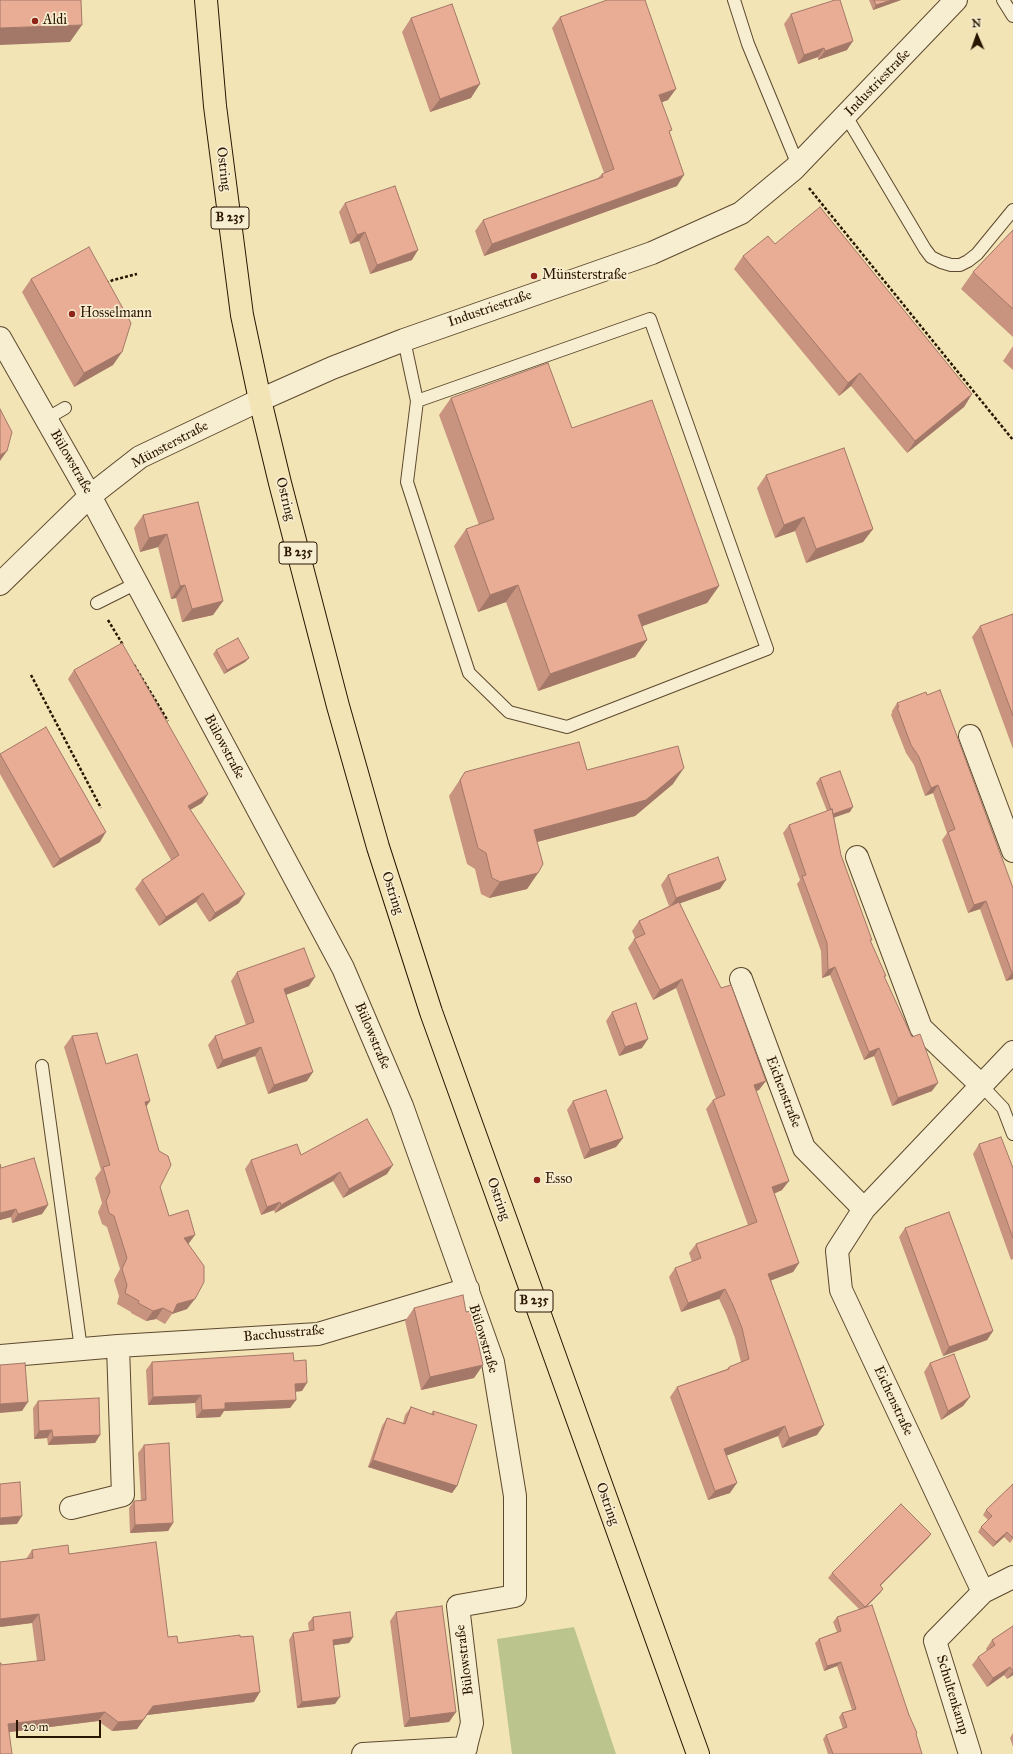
<!DOCTYPE html>
<meta charset="utf-8">
<style>
body{margin:0}
#map{position:relative;width:1013px;height:1754px;overflow:hidden;background:#f3e4b6;font-family:"IM FELL Great Primer",serif}
canvas{display:block}
.north{position:absolute;left:957px;top:16px;width:40px;height:40px;-webkit-text-stroke:3px #f7edd0;paint-order:stroke;rotate:358deg;font-size:11px;font-weight:700;line-height:16px;text-align:center;color:#291500}
.north::after{content:'';display:block;margin:auto;width:14px;height:18px;background:#291500;clip-path:polygon(50% 0,100% 100%,50% 72%,0 100%)}
.scale{position:absolute;left:16px;top:1720px;width:85px;height:18px;box-sizing:border-box;border:2px solid #291500;border-top:0;padding-left:5px;font-size:12px;line-height:14px;white-space:nowrap;color:#291500;-webkit-text-stroke:3px #f7edd0;paint-order:stroke}
</style>
<div id="map">
<canvas width="1013" height="1754"></canvas>
<div class="north">N</div>
<div class="scale">20 m</div>
</div>
<script>
const g = document.querySelector('canvas').getContext('2d');
g.lineJoin = 'round';
function fillPath(path, color) { g.fillStyle = color; g.fill(path, 'evenodd'); }
const toPath = rows => new Path2D(rows.map(r => 'M' + r).join(''));
function trace(path, color, width, dash) { g.strokeStyle = color; g.lineWidth = width; g.lineCap = dash ? 'butt' : 'round'; g.setLineDash(dash || []); g.stroke(path); }
function write(font, color, halo, rows, align = 'center') {
  g.font = font + ' "IM FELL Great Primer",serif'; g.lineWidth = 3.5; g.setLineDash([]); g.textBaseline = 'middle'; g.strokeStyle = halo; g.fillStyle = color; for (const [text, x, y, turn = 0] of rows) {
    g.save(); g.translate(x, y); g.rotate((+turn || 0) * Math.PI / 180); g.textAlign = isNaN(turn) ? turn : align; if (halo) g.strokeText(text, 0, 0); g.fillText(text, 0, 0); g.restore();
  }
}
const green = toPath([
 [574,1627,616,1754,512,1754,497,1639]
]);
const path = toPath([
 [809,188,1013,440],
 [106,283,113,280,137,274],
 [108,620,123,645],
 [134,665,168,721],
 [31,675,101,808]
]);
const service = toPath([
 [734,0,748,44,798,165],
 [1003,0,1013,16],
 [846,116,925,249,931,257,941,262,951,265,960,265,968,261,977,254,1013,210],
 [404,340,417,401,650,319,767,649,567,727,509,712,469,673,407,482,417,401],
 [46,419,65,408],
 [97,603,137,583],
 [42,1066,81,1349],
 [981,1085,1003,1108,1013,1134]
]);
const minor = toPath([
 [0,338,90,496,343,968,402,1106,493,1362,515,1496,515,1596,458,1606,472,1723,464,1754],
 [0,584,90,496,140,457,260,400,332,368,404,340,652,253,741,213,794,169,956,0],
 [970,736,1013,851],
 [857,857,921,1028,981,1085],
 [741,979,804,1148,864,1209],
 [0,1356,118,1346,318,1334,468,1289],
 [71,1508,123,1495,118,1346],
 [983,1592,841,1290,837,1251,864,1209,1013,1052],
 [363,1754,466,1748],
 [970,1754,935,1641,983,1592,1013,1577]
]);
const primary = toPath([
 [206,0,215,106,242,315,260,400,280,483,338,706,378,847,431,1012,698,1754]
]);
const wall = toPath([
 [869,0,901,0,873,10],
 [791,14,847,50,818,60,818,57,798,64,784,24],
 [560,17,668,100,662,102,670,133,677,186,484,256,475,231,483,220,598,178,602,174,604,173,552,28],
 [411,18,471,98,430,112,402,32],
 [345,203,412,260,370,274,359,241,350,244,339,212],
 [1013,230,1013,337,961,289,973,272],
 [775,244,972,394,964,407,907,453,851,386,839,396,734,269,743,256],
 [31,279,122,352,113,365,74,387,22,292],
 [1013,346,1013,370,1003,361],
 [451,398,572,428,719,586,707,603,642,626,647,640,635,657,538,691,506,602,478,612,454,546,466,529,479,525,439,415],
 [766,475,873,529,863,542,806,563,795,531,775,538,757,488],
 [198,502,223,601,213,615,182,622,176,598,171,599,158,547,140,552,134,528,143,515],
 [1013,614,1013,749,972,637,980,626],
 [216,650,249,658,245,662,224,674,213,654],
 [74,670,202,803,190,810,239,903,209,922,196,902,159,926,135,889,142,880,171,860,68,679],
 [897,703,1013,888,1013,979,1006,981,980,909,968,913,942,840,947,833,933,793,925,796,914,765,906,753,891,715,892,713,892,711],
 [0,754,100,842,53,868,0,774],
 [587,770,673,784,635,816,537,842,538,873,527,889,489,898,481,894,475,869,467,864,449,796,465,772],
 [820,778,850,812,834,817,841,855,871,942,886,976,884,977,932,1091,892,1106,874,1056,864,1060,830,975,822,978,821,951,797,884,800,880,783,833,789,825,827,811,816,783],
 [668,875,720,889,680,903,759,1090,756,1091,782,1190,774,1194,799,1263,793,1272,771,1280,817,1435,782,1448,778,1436,727,1455,730,1493,708,1500,670,1397,677,1387,727,1369,729,1367,741,1362,735,1338,726,1314,719,1299,681,1312,669,1277,675,1268,692,1262,689,1253,696,1244,748,1225,706,1109,713,1100,716,1099,676,988,653,1000,628,948,635,938,632,931,639,921,669,906,661,885],
 [237,972,309,986,286,995,307,1081,268,1094,255,1056,217,1069,208,1045,215,1036,246,1025,231,981],
 [612,1012,642,1048,619,1056,606,1021],
 [72,1036,150,1101,146,1107,160,1187,169,1216,189,1244,187,1309,172,1314,165,1324,156,1319,146,1321,131,1313,131,1312,117,1304,119,1296,114,1280,120,1269,107,1227,102,1224,98,1212,102,1203,95,1178,101,1170,64,1047],
 [573,1101,623,1138,616,1147,584,1159,567,1110],
 [979,1144,1013,1168,1013,1259,1011,1260,973,1154],
 [301,1155,387,1174,343,1198,333,1181,275,1213,274,1210,261,1215,245,1169,251,1160],
 [0,1164,1,1168,48,1205,42,1214,12,1223,11,1217,0,1220],
 [905,1228,993,1331,987,1340,943,1356,899,1237],
 [414,1308,466,1312,483,1365,474,1378,421,1390,405,1321],
 [294,1361,302,1391,295,1392,296,1400,290,1408,224,1411,220,1417,196,1418,195,1403,148,1405,146,1370,152,1362],
 [930,1363,970,1397,963,1406,941,1420,924,1372],
 [38,1401,100,1435,95,1443,48,1445,47,1438,34,1439,33,1408],
 [411,1407,431,1414,433,1411,457,1486,452,1493,368,1467,382,1426,387,1418,403,1423,405,1415],
 [144,1445,173,1523,168,1531,130,1533,129,1508,134,1501,141,1501,138,1453],
 [1013,1484,1013,1539,1010,1543,1004,1537,993,1547,978,1532,981,1527,988,1520,983,1515,986,1510],
 [931,1534,928,1538,880,1586,883,1589,880,1593,865,1608,909,1715,922,1754,828,1754,823,1739,826,1735,843,1729,839,1717,842,1713,852,1710,837,1666,824,1671,815,1643,819,1639,837,1632,833,1622,837,1617,860,1610,828,1578,832,1573],
 [32,1550,69,1554,168,1637,178,1643,254,1702,147,1715,137,1729,112,1731,98,1721,9,1732,1,1665,37,1661,32,1623,0,1627,0,1562,26,1559],
 [396,1612,456,1712,449,1722,404,1727,390,1621],
 [313,1617,353,1637,349,1643,334,1645,335,1704,297,1708,289,1640,293,1633,309,1631,308,1623],
 [1013,1626,1013,1675,1007,1679,1004,1675,987,1687,972,1665,978,1657,987,1651,986,1649,992,1640],
 [1013,1733,1013,1747,1010,1738]
]);
const shadedWall = toPath([
 [892,0,901,0,873,10,876,5],
 [82,25,70,42,0,45,0,28],
 [853,41,847,50,818,60,825,51],
 [824,48,818,57,798,64,804,55],
 [480,84,471,98,430,112,440,99],
 [676,89,668,100,651,106,659,95],
 [684,175,677,186,484,256,492,244],
 [365,232,359,241,350,244,357,235],
 [418,250,412,260,370,274,377,265],
 [122,352,113,365,74,387,84,373],
 [860,373,851,386,839,396,848,383],
 [972,394,964,407,907,453,915,441],
 [7,451,0,461,0,455],
 [804,517,795,531,775,538,784,525],
 [873,529,863,542,806,563,816,549],
 [167,534,158,547,140,552,149,538],
 [185,585,176,598,171,599,180,586],
 [518,585,506,602,478,612,490,595],
 [719,586,707,603,626,632,638,615],
 [223,601,213,615,182,622,192,609],
 [647,640,635,657,538,691,550,674],
 [249,658,245,662,224,674,227,670],
 [684,768,673,784,635,816,522,846,534,830],
 [938,785,933,793,925,796,931,788],
 [208,794,202,803,181,815,188,806],
 [853,807,850,812,830,819,833,814],
 [106,832,100,842,53,868,60,859],
 [538,873,527,889,489,898,500,882],
 [726,880,720,889,670,907,676,898],
 [203,893,196,902,159,926,166,917],
 [245,894,239,903,209,922,215,913],
 [986,901,980,909,968,913,974,905],
 [835,967,830,975,822,978,828,970],
 [1012,973,1013,973,1013,979,1006,981],
 [315,977,309,986,277,998,284,989],
 [682,979,676,988,653,1000,660,990],
 [648,1039,642,1048,619,1056,625,1047],
 [261,1047,255,1056,217,1069,223,1060],
 [879,1048,874,1056,864,1060,869,1052],
 [313,1072,307,1081,268,1094,274,1085],
 [766,1081,759,1090,747,1094,754,1085],
 [938,1083,932,1091,892,1106,898,1098],
 [150,1101,143,1111,145,1102],
 [623,1138,616,1147,584,1159,590,1149],
 [393,1165,387,1174,343,1198,349,1189],
 [340,1172,333,1181,275,1213,281,1205],
 [789,1181,782,1190,765,1197,772,1187],
 [280,1202,274,1210,261,1215,267,1207],
 [48,1205,42,1214,12,1223,18,1214],
 [16,1209,11,1217,0,1220,0,1213],
 [195,1235,187,1246,184,1238],
 [799,1263,793,1272,762,1284,768,1274],
 [725,1289,719,1299,681,1312,688,1303],
 [195,1299,187,1309,172,1314,177,1304],
 [163,1308,156,1319,146,1321,153,1311],
 [993,1331,987,1340,943,1356,949,1347],
 [483,1365,474,1378,421,1390,430,1377],
 [307,1383,302,1391,289,1392,295,1384],
 [201,1395,195,1403,148,1405,153,1397],
 [970,1397,963,1406,941,1420,948,1411],
 [296,1400,290,1408,224,1411,220,1417,196,1418,202,1410,225,1403],
 [28,1402,22,1411,0,1413,0,1404],
 [824,1425,817,1435,782,1448,789,1438],
 [785,1426,778,1436,718,1459,724,1449],
 [52,1430,47,1438,34,1439,39,1431],
 [100,1435,95,1443,48,1445,53,1437],
 [373,1460,457,1486,452,1493,368,1467],
 [737,1483,730,1493,708,1500,715,1491],
 [22,1516,17,1524,0,1525,0,1518],
 [173,1523,168,1531,130,1533,135,1525],
 [1007,1532,1004,1537,993,1547,996,1542],
 [931,1534,928,1538,876,1590,880,1585],
 [883,1589,880,1593,862,1611,865,1607],
 [39,1614,32,1623,0,1627,0,1619],
 [353,1637,349,1643,329,1646,333,1640],
 [841,1662,837,1666,824,1671,827,1666],
 [1010,1667,1004,1675,987,1687,993,1678],
 [1013,1671,1013,1675,1007,1679],
 [260,1692,254,1702,147,1715,137,1729,112,1731,118,1722,153,1706],
 [340,1697,335,1704,297,1708,302,1702],
 [105,1712,98,1721,2,1733,8,1724],
 [456,1712,449,1722,404,1727,410,1718]
]);
const building = toPath([
 [0,0,81,0,82,25,0,28,0,0],
 [607,0,645,0,676,89,659,95,672,130,669,131,684,175,492,244,483,220,603,177,602,174,614,169,560,17,607,0],
 [835,0,840,0,853,41,825,51,824,48,804,55,791,14,835,0],
 [874,0,892,0,876,5,874,0],
 [452,4,480,84,440,99,411,18,452,4],
 [395,186,418,250,377,265,365,232,357,235,345,203,395,186],
 [820,207,972,394,915,441,860,373,848,383,743,256,768,236,775,244,820,207],
 [1013,230,1013,309,973,272,1013,230],
 [89,247,131,323,122,352,84,373,31,279,89,247],
 [548,363,572,428,652,400,719,586,638,615,647,640,550,674,518,585,490,595,466,529,494,519,451,398,548,363],
 [0,409,12,432,7,451,0,455,0,409],
 [844,448,873,529,816,549,804,517,784,525,766,475,844,448],
 [198,502,223,601,192,609,185,585,180,586,167,534,149,538,143,515,198,502],
 [1013,614,1013,716,980,626,1013,614],
 [238,638,249,658,227,670,216,650,238,638],
 [122,643,208,794,188,806,245,894,215,913,203,893,166,917,142,880,179,855,74,670,122,643],
 [940,690,1013,888,1013,973,1012,973,986,901,974,905,948,832,955,829,938,785,931,788,919,757,911,745,897,707,899,707,897,703,926,692,927,695,940,690],
 [46,727,106,832,60,859,0,754,46,727],
 [579,742,587,770,678,746,684,768,646,800,534,830,543,864,538,873,500,882,492,878,486,853,478,848,460,780,465,772,579,742],
 [840,771,853,807,833,814,832,809,831,810,820,778,840,771],
 [832,809,841,855,872,940,870,940,886,976,884,976,912,1037,920,1034,938,1083,898,1098,879,1048,869,1052,835,967,828,970,827,943,802,876,806,875,789,825,832,809],
 [718,857,726,880,676,898,668,875,718,857],
 [679,902,721,988,731,985,766,1081,754,1085,789,1181,772,1187,799,1263,768,1274,824,1425,789,1438,785,1426,724,1449,737,1483,715,1491,677,1387,729,1369,729,1367,749,1359,742,1328,733,1305,725,1289,688,1303,675,1268,701,1258,696,1244,757,1222,713,1100,725,1095,682,979,660,990,634,939,645,934,639,921,679,902],
 [304,948,315,977,284,989,313,1072,274,1085,261,1047,223,1060,215,1036,254,1022,237,972,304,948],
 [636,1003,648,1039,625,1047,612,1012,636,1003],
 [97,1033,106,1064,137,1054,150,1101,145,1102,159,1151,168,1156,171,1165,160,1187,169,1216,188,1210,195,1235,184,1238,204,1266,204,1282,195,1299,177,1304,173,1313,163,1308,153,1311,138,1303,139,1301,125,1293,127,1285,122,1269,127,1258,114,1216,109,1213,106,1201,110,1192,103,1167,110,1165,72,1036,97,1033],
 [606,1090,623,1138,590,1149,573,1101,606,1090],
 [367,1119,393,1165,349,1189,340,1172,281,1205,280,1202,267,1207,251,1160,297,1144,301,1155,367,1119],
 [1001,1137,1013,1168,1013,1238,979,1144,1001,1137],
 [34,1158,48,1205,18,1214,16,1209,0,1213,0,1164,1,1168,34,1158],
 [949,1212,993,1331,949,1347,905,1228,949,1212],
 [463,1295,466,1312,471,1311,483,1365,430,1377,414,1308,463,1295],
 [293,1353,294,1361,306,1360,307,1383,295,1384,296,1400,225,1403,225,1409,202,1410,201,1395,153,1397,152,1362,293,1353],
 [954,1354,970,1397,948,1411,930,1363,954,1354],
 [25,1363,28,1402,0,1404,0,1365,25,1363],
 [99,1398,100,1435,53,1437,52,1430,39,1431,38,1401,99,1398],
 [411,1407,434,1415,433,1411,477,1425,457,1486,373,1460,387,1418,405,1424,411,1407],
 [169,1443,173,1523,135,1525,134,1501,146,1500,144,1445,169,1443],
 [20,1482,22,1516,0,1518,0,1484,20,1482],
 [1013,1484,1013,1538,1007,1532,996,1542,981,1527,992,1516,986,1510,1013,1484],
 [901,1504,931,1534,880,1585,883,1589,865,1607,832,1573,901,1504],
 [156,1542,168,1637,177,1636,178,1643,240,1635,240,1637,253,1636,260,1692,153,1706,143,1720,118,1722,105,1712,8,1724,12,1754,0,1754,0,1663,1,1663,1,1665,45,1660,39,1614,0,1619,0,1562,33,1558,32,1550,68,1545,69,1554,156,1542],
 [872,1605,909,1715,917,1733,916,1734,922,1754,833,1754,826,1735,847,1727,842,1713,856,1709,841,1662,827,1666,819,1639,841,1631,837,1617,872,1605],
 [442,1606,456,1712,410,1718,396,1612,442,1606],
 [350,1612,353,1637,333,1640,340,1697,302,1702,293,1633,314,1630,313,1617,350,1612],
 [1013,1626,1013,1671,1010,1667,993,1678,978,1657,995,1645,992,1640,1013,1626]
]);
const markers = [
 [35,21,4,"#8f2418"],
 [534,276,4,"#8f2418"],
 [72,314,4,"#8f2418"],
 [537,1180,4,"#8f2418"]
];
const shields = [
 [230,218,38],
 [298,553,38],
 [534,1301,38]
];
const shieldNames = [
 ["B 235",230,218],
 ["B 235",298,553],
 ["B 235",534,1301]
];
const poiNames = [
 ["Aldi",43,21],
 ["Münsterstraße",542,276],
 ["Hosselmann",80,314],
 ["Esso",545,1180]
];
const streetNames = [
 ["Industriestraße",878,83,-46],
 ["Ostring",223,169,83],
 ["Industriestraße",490,309,-19],
 ["Münsterstraße",170,445,-28],
 ["Bülowstraße",71,462,60],
 ["Ostring",285,499,76],
 ["Bülowstraße",224,747,62],
 ["Ostring",392,893,72],
 ["Bülowstraße",372,1036,67],
 ["Eichenstraße",783,1092,69],
 ["Ostring",498,1199,70],
 ["Bacchusstraße",284,1334,-5],
 ["Bülowstraße",483,1339,73],
 ["Eichenstraße",893,1401,65],
 ["Ostring",607,1504,70],
 ["Bülowstraße",465,1660,-97],
 ["Schultenkamp",952,1695,73]
];
fillPath(green, '#bbc48d');
trace(service, '#5c492e', 14);
trace(minor, '#5c492e', 24);
trace(primary, '#291500', 24);
trace(path, '#291500', 2.5, [3, 2]);
trace(service, '#f7edd0', 12);
trace(minor, '#f7edd0', 22);
trace(primary, '#f3e4b6', 22);
fillPath(wall, '#c8947f');
fillPath(shadedWall, '#a37868');
fillPath(building, '#e9ac94');
trace(building, '#a37868', 1);
for (const [x, y, r, color] of markers) { const dot = new Path2D(); dot.arc(x, y, r, 0, 2 * Math.PI); g.fillStyle = color; g.fill(dot); trace(dot, '#f7edd0', 1.5); }
for (const [x, y, w] of shields) { const box = new Path2D(); box.roundRect(x - w / 2, y - 11, w, 22, 3); g.fillStyle = '#f7edd0'; g.fill(box); trace(box, '#291500', 1); }
write('bold 13px', '#291500', null, shieldNames);
write('14px', '#291500', '#f7edd0', poiNames, 'left');
write('14px', '#291500', '#f7edd0', streetNames);
</script>
